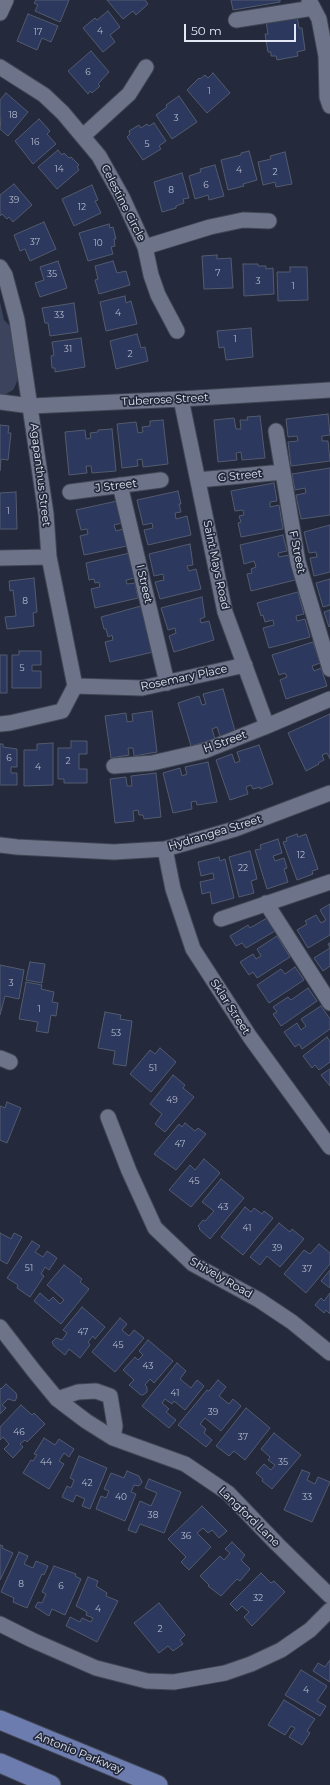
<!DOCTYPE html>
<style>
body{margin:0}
#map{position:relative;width:330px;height:1785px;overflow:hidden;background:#242a3c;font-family:Montserrat,sans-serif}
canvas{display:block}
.scale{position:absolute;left:184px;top:24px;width:112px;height:18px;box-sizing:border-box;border:2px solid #e3e8f4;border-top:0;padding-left:5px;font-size:12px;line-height:14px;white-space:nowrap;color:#e3e8f4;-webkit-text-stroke:3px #242a3c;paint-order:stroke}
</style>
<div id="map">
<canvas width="330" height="1785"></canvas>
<div class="scale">50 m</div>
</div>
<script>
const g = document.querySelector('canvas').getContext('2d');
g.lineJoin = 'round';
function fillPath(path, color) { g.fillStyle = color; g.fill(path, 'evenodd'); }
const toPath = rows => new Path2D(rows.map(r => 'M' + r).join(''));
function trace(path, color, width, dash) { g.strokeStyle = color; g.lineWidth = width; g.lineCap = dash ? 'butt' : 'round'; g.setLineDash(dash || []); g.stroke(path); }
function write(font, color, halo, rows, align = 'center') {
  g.font = font + ' Montserrat,sans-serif'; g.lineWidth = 3.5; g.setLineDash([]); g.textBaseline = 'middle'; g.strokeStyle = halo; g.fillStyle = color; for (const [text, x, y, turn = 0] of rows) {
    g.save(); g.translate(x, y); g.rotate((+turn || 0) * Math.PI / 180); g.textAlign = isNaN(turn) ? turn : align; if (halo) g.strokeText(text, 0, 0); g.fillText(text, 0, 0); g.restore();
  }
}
const green = toPath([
 [0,302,4,320,10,326,18,377,16,384,13,390,6,394,0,394]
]);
const building = toPath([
 [36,0,69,0,60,22,35,11,38,5,34,3,36,0],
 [107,0,145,0,148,4,136,15,133,11,123,19,107,0],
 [231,0,280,0,280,2,233,10,231,0],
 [108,11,120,27,110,35,115,42,103,52,83,28,95,18,97,20,108,11],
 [28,14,58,26,51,42,42,38,37,50,17,41,28,14],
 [297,16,299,28,302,28,305,50,297,52,298,56,277,60,276,56,271,56,271,52,268,52,265,34,268,34,266,21,297,16],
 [91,51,109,72,98,84,100,86,92,93,90,91,88,94,68,71,91,51],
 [213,73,230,93,207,113,187,90,199,78,200,79,205,75,208,78,213,73],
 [6,93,28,112,8,136,0,129,1,119,0,117,0,100,6,93],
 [179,96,197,122,172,139,156,115,167,107,166,105,179,96],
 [39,119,50,131,47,134,56,144,33,164,15,141,39,119],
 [154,123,166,141,159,146,161,149,143,160,127,137,130,134,129,131,139,125,141,128,147,124,149,126,154,123],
 [58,150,62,155,64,153,69,158,71,157,79,165,77,167,79,170,57,189,38,167,58,150],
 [249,151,257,180,243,184,244,186,228,190,221,160,241,155,241,153,249,151],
 [285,152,292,184,276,187,275,182,263,185,258,162,271,159,270,156,285,152],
 [215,165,224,196,209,200,208,195,195,199,189,176,201,172,200,169,215,165],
 [182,173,189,198,183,199,184,203,176,206,176,208,162,212,154,182,182,173],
 [14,184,32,205,13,222,9,217,7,219,2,214,0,216,0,195,14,184],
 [92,185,98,200,95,201,101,213,74,226,62,199,92,185],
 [44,222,56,249,30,261,25,249,20,251,14,235,44,222],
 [109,224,110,228,113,227,116,239,114,239,115,246,111,247,113,254,88,261,79,233,109,224],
 [217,255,217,259,231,258,233,288,204,289,202,256,217,255],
 [58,261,67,288,40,297,35,283,44,280,40,267,58,261],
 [113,261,117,273,126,271,130,285,99,294,95,280,98,279,95,266,113,261],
 [243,264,258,264,258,266,266,266,266,269,273,268,274,294,244,296,243,264],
 [290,267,307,267,308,300,278,301,277,272,290,272,290,267],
 [125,296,126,303,131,301,137,324,106,331,100,302,125,296],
 [74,303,78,332,50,336,48,323,45,323,42,308,74,303],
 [251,328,253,357,226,360,224,347,219,348,217,331,251,328],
 [137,334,141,348,145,347,148,361,116,369,110,341,137,334],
 [81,338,85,367,55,372,55,368,52,368,51,356,54,355,52,342,81,338],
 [328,414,330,435,322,436,322,441,328,441,330,461,291,466,288,442,298,441,297,436,288,437,286,419,328,414],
 [260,416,265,458,242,460,241,452,236,453,237,460,218,462,214,420,234,418,236,429,241,429,240,420,248,420,247,417,260,416],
 [163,420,168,464,143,467,142,459,137,460,138,466,122,468,117,424,136,422,138,433,143,432,142,427,150,426,150,421,163,420],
 [0,425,9,426,8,433,11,433,8,460,1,459,0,471,0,425],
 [112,429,116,471,92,473,91,466,86,466,87,473,69,475,65,432,85,430,86,439,91,438,90,433,98,432,98,430,112,429],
 [330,468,330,515,301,519,296,495,306,493,305,488,295,490,292,474,330,468],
 [274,483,277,501,270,502,270,507,279,505,283,529,241,537,238,523,241,522,239,516,244,515,243,510,235,511,231,491,274,483],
 [178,491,181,504,179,504,181,512,175,513,176,519,187,516,191,535,148,545,144,530,153,528,152,523,143,525,137,500,178,491],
 [16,492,17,529,0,529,0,493,16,492],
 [117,501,122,523,114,525,116,531,123,529,127,546,84,555,80,536,88,534,87,529,81,530,76,510,117,501],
 [330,525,330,572,314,576,310,558,317,557,316,552,309,553,304,532,330,525],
 [283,535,287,551,278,553,279,557,289,555,295,580,251,591,247,574,252,573,251,569,256,567,254,561,244,564,240,545,283,535],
 [190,544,193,565,187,566,189,571,196,569,201,589,160,599,155,582,164,580,163,574,154,576,149,554,190,544],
 [130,553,135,578,126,580,127,584,135,583,138,598,95,608,91,589,100,587,99,582,95,583,94,579,89,580,86,563,130,553],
 [34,578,37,612,33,613,34,626,7,629,5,617,16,616,13,590,10,591,9,581,34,578],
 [330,579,330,605,323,607,316,583,330,579],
 [298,592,304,614,296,616,297,621,305,619,310,637,269,648,263,628,274,625,273,620,265,622,263,615,261,616,257,603,298,592],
 [202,597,205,617,200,619,201,623,209,621,214,640,174,652,169,636,176,633,175,628,168,630,161,608,202,597],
 [141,606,153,652,110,662,105,642,113,640,112,635,108,637,106,629,104,629,101,617,141,606],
 [330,610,330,626,329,627,324,612,330,610],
 [313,642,320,663,312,666,314,671,321,668,327,686,286,699,280,680,287,677,285,673,279,675,272,655,313,642],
 [19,651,41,651,41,665,32,665,32,671,41,671,41,688,12,688,12,655,19,655,19,651],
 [0,655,7,655,7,693,0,693,0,655],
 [223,689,235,731,220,736,217,727,212,729,215,739,191,746,178,703,199,696,202,705,206,704,203,694,223,689],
 [152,711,157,752,134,756,133,748,128,748,129,755,111,758,105,716,126,713,127,722,133,721,132,714,152,711],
 [330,714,330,759,327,753,322,755,324,760,318,763,319,764,306,771,288,733,330,714],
 [71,741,87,741,87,754,79,754,79,769,87,769,87,783,64,783,64,779,58,779,58,748,71,748,71,741],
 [53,743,53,785,24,786,24,750,37,750,37,744,53,743],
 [0,744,3,744,3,747,17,749,17,767,11,767,11,773,17,773,17,785,0,785,0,744],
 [259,745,273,784,260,789,260,787,253,789,251,785,246,787,248,794,230,800,216,760,232,754,235,763,240,761,237,752,259,745],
 [208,762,217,802,197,805,196,801,191,802,192,809,173,813,163,773,180,768,182,776,187,774,185,767,208,762],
 [156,773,161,817,144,819,143,815,139,815,138,810,133,811,134,821,115,823,110,779,126,777,127,786,132,786,131,776,156,773],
 [297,834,298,837,306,834,318,869,312,871,313,874,297,880,283,842,287,841,286,838,297,834],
 [278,839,282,853,273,856,275,861,284,858,287,868,284,869,288,882,267,889,255,850,261,849,260,845,278,839],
 [250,851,257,879,251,881,254,893,239,897,229,857,250,851],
 [219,857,220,861,225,859,234,898,212,904,210,892,202,894,200,882,214,879,213,873,201,876,198,862,219,857],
 [330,904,330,935,308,948,297,930,307,924,305,921,316,915,321,923,326,920,320,910,330,904],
 [267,918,275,931,246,948,242,943,236,946,230,936,248,925,250,928,267,918],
 [277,936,290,957,257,978,253,972,249,975,240,962,253,954,256,959,261,956,257,949,277,936],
 [330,943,330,966,323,971,314,958,330,948,328,944,330,943],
 [30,962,45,964,42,983,26,980,30,962],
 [0,965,24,970,19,999,5,996,0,1015,0,965],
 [295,967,304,980,269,1003,257,985,281,969,285,974,295,967],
 [26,982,42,985,41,989,54,992,52,1002,58,1003,56,1016,51,1015,48,1033,36,1031,38,1022,19,1019,26,982],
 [308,988,317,1001,281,1026,273,1014,277,1012,273,1007,288,997,291,1000,308,988],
 [321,1006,330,1019,330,1029,302,1049,299,1044,295,1047,284,1032,297,1023,301,1030,306,1026,301,1019,321,1006],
 [105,1012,121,1015,120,1019,132,1021,126,1066,113,1064,115,1051,98,1048,105,1012],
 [327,1037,330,1042,330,1062,319,1070,315,1065,312,1068,303,1056,327,1037],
 [160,1048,176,1062,151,1092,130,1074,150,1050,155,1054,160,1048],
 [330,1069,330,1086,321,1075,330,1069],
 [173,1075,185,1085,183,1088,194,1097,165,1132,155,1124,162,1114,150,1104,173,1075],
 [7,1102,21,1108,7,1143,0,1140,0,1106,5,1108,7,1102],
 [185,1123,195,1131,198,1128,206,1134,176,1170,154,1154,179,1124,182,1127,185,1123],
 [204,1159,220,1173,191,1207,169,1190,190,1165,195,1170,204,1159],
 [221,1179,244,1198,210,1239,199,1229,200,1228,198,1226,203,1220,205,1221,214,1211,202,1202,221,1179],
 [245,1207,251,1212,254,1208,262,1214,264,1211,273,1218,243,1255,221,1237,245,1207],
 [279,1223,290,1232,292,1229,304,1239,280,1267,267,1256,260,1265,250,1257,279,1223],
 [0,1233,11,1239,14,1233,22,1237,7,1264,0,1260,0,1233],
 [32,1241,40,1246,35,1252,43,1257,47,1251,57,1258,49,1270,45,1267,41,1274,44,1276,30,1297,17,1288,18,1285,7,1278,32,1241],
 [319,1244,330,1253,330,1264,306,1293,284,1274,304,1250,310,1254,319,1244],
 [64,1265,82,1279,80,1282,89,1289,61,1324,34,1301,40,1293,49,1301,53,1297,60,1304,64,1300,47,1285,64,1265],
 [330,1270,330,1288,321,1281,330,1270],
 [330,1293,330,1314,326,1310,324,1313,315,1305,321,1298,324,1301,330,1293],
 [82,1307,105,1327,95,1339,93,1336,88,1342,90,1345,80,1358,69,1349,65,1355,54,1346,52,1342,56,1338,62,1340,67,1333,63,1330,82,1307],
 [120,1318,127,1324,122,1330,129,1336,134,1330,144,1338,115,1372,92,1352,120,1318],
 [148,1340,173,1361,154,1383,150,1379,145,1385,147,1387,147,1392,143,1395,141,1395,129,1385,134,1380,123,1370,135,1357,138,1360,143,1355,139,1351,148,1340],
 [177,1363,186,1371,180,1379,191,1388,197,1380,204,1386,185,1410,174,1401,172,1404,165,1399,162,1403,169,1409,166,1412,176,1420,169,1428,142,1406,177,1363],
 [218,1380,226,1387,219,1396,229,1404,233,1399,241,1406,221,1431,205,1418,200,1424,206,1429,204,1433,212,1440,206,1447,178,1425,207,1390,209,1391,218,1380],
 [6,1384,16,1393,17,1397,15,1401,8,1399,2,1405,6,1408,0,1414,0,1388,1,1389,6,1384],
 [21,1405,32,1415,34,1413,45,1424,27,1442,25,1440,20,1444,23,1447,13,1458,4,1449,9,1444,3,1437,0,1440,0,1427,21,1405],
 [246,1408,270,1428,245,1460,234,1451,229,1456,216,1446,246,1408],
 [274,1433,301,1455,272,1489,262,1481,263,1479,256,1473,264,1464,271,1470,275,1465,268,1460,270,1457,261,1449,274,1433],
 [44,1438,55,1445,59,1439,74,1449,69,1457,64,1453,59,1461,64,1464,49,1489,23,1473,31,1460,33,1461,37,1455,34,1454,44,1438],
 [79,1456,107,1468,90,1509,82,1506,85,1499,76,1495,73,1502,62,1497,67,1486,71,1488,74,1480,70,1478,79,1456],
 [302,1470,310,1473,307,1480,315,1484,318,1477,330,1482,312,1522,284,1510,302,1470],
 [127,1471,139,1476,142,1482,139,1486,134,1485,131,1492,136,1494,125,1521,96,1509,101,1496,106,1498,109,1491,104,1489,111,1473,124,1478,127,1471],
 [149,1479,181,1492,164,1533,140,1524,136,1533,128,1530,140,1501,151,1506,157,1493,145,1488,149,1479],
 [202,1506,227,1531,219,1538,212,1530,208,1533,203,1528,197,1533,211,1547,189,1570,181,1562,186,1557,168,1539,202,1506],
 [232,1542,245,1555,241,1560,250,1569,240,1581,237,1579,221,1596,208,1586,209,1585,200,1576,220,1556,224,1560,230,1553,225,1549,232,1542],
 [0,1545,3,1546,2,1548,13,1553,0,1580,0,1545],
 [19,1552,28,1556,24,1564,33,1568,36,1561,48,1566,44,1575,42,1574,27,1608,13,1602,14,1598,1,1592,19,1552],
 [54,1566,76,1574,75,1576,81,1579,65,1615,52,1609,49,1616,35,1607,38,1602,42,1603,46,1594,42,1592,54,1566],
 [261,1573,271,1583,274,1581,285,1592,252,1626,244,1617,249,1612,242,1606,237,1611,230,1604,261,1573],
 [88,1577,98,1581,96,1586,107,1593,106,1596,118,1601,97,1642,66,1626,70,1617,80,1622,82,1618,91,1622,93,1618,86,1615,87,1612,76,1606,88,1577],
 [159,1603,185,1635,180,1640,183,1644,173,1651,168,1646,159,1653,134,1623,159,1603],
 [330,1660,330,1682,313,1671,318,1663,325,1667,330,1660],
 [301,1670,327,1686,317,1701,326,1706,320,1716,285,1695,301,1670],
 [284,1700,315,1719,307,1731,310,1733,302,1745,289,1737,295,1728,291,1726,285,1735,268,1725,284,1700]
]);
const minor = toPath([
 [309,0,319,19,326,56,327,97,330,106],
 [0,13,6,0],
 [236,20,313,8],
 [0,67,44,95,63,113,99,156,123,199,145,247,151,275,158,295,177,331],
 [83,136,129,94,146,67],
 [145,247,210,227,243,220,269,221],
 [0,267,5,275,17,320,46,514,49,557,75,686],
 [181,399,225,612,267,726],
 [0,402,31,406,181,399,330,390],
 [276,431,298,562,330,669],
 [198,480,283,472],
 [120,485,167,683],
 [70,492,161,480],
 [0,558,49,557],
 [75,686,142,688,245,665],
 [0,724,10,723,62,711,75,686],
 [114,766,152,763,204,751,267,726,330,699],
 [0,845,17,847,114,852,165,849,235,829,330,793],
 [165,849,173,889,193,949,250,1037,330,1147],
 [266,903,330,1003],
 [221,919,330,882],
 [0,1058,10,1062],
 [108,1117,129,1171,155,1228,193,1264,259,1300,292,1322,330,1353],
 [0,1327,34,1371,57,1399,86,1421,113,1438,185,1464,228,1493,277,1544,330,1596],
 [57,1399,78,1392,96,1391,110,1396,115,1426,113,1438],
 [0,1624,32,1640,96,1668,147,1681,174,1682,225,1673,251,1664,281,1650,310,1630,330,1610]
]);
const major = toPath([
 [0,1720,158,1785],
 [0,1763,51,1785]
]);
const numberNames = [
 ["4",100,31],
 ["17",38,32],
 ["6",88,72],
 ["1",209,91],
 ["18",13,115],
 ["3",176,118],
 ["16",35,142],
 ["5",147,144],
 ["14",59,169],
 ["4",239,170],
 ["2",275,172],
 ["6",206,185],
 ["8",171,190],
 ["39",14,200],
 ["12",82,207],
 ["37",35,242],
 ["10",98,243],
 ["7",218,273],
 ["35",52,274],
 ["3",258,281],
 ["1",293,286],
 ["4",118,313],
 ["33",59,315],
 ["1",235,339],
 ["31",68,349],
 ["2",130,354],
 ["1",8,511],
 ["8",25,601],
 ["5",22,668],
 ["6",9,758],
 ["2",68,761],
 ["4",38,767],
 ["12",301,855],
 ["22",243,868],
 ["3",11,983],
 ["1",39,1009],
 ["53",116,1033],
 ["51",153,1068],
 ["49",172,1100],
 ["47",180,1144],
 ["45",194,1181],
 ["43",223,1207],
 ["41",247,1228],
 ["39",277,1248],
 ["51",29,1268],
 ["37",307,1269],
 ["47",83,1332],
 ["45",118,1345],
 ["43",148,1366],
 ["41",175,1393],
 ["39",213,1412],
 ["46",19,1432],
 ["37",243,1437],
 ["44",46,1462],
 ["35",283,1462],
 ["42",87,1483],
 ["40",121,1497],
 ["33",307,1497],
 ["38",153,1515],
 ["36",186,1536],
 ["8",21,1584],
 ["6",61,1586],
 ["32",258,1598],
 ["4",98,1609],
 ["2",160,1629],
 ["4",306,1690]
];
const streetNames = [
 ["Celestine Circle",123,203,63],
 ["Tuberose Street",165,400,-3],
 ["Agapanthus Street",40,475,83],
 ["G Street",240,476,-6],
 ["J Street",116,486,-7],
 ["F Street",297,552,78],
 ["Saint Mays Road",216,565,78],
 ["I Street",144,584,77],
 ["Rosemary Place",184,678,-12],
 ["H Street",225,742,-20],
 ["Hydrangea Street",215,833,-17],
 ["Sklar Street",230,1007,57],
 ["Shively Road",221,1278,30],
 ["Langford Lane",249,1517,44],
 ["Antonio Parkway",79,1753,22]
];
fillPath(green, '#3b445c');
fillPath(building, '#2c385d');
trace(building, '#535b6e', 1);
trace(minor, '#404654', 17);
trace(major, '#404654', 21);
trace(minor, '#6d7489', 15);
trace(major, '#6c7cae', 19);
write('9px', '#b5bcce', null, numberNames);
write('11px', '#e3e8f4', '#242a3c', streetNames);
</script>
